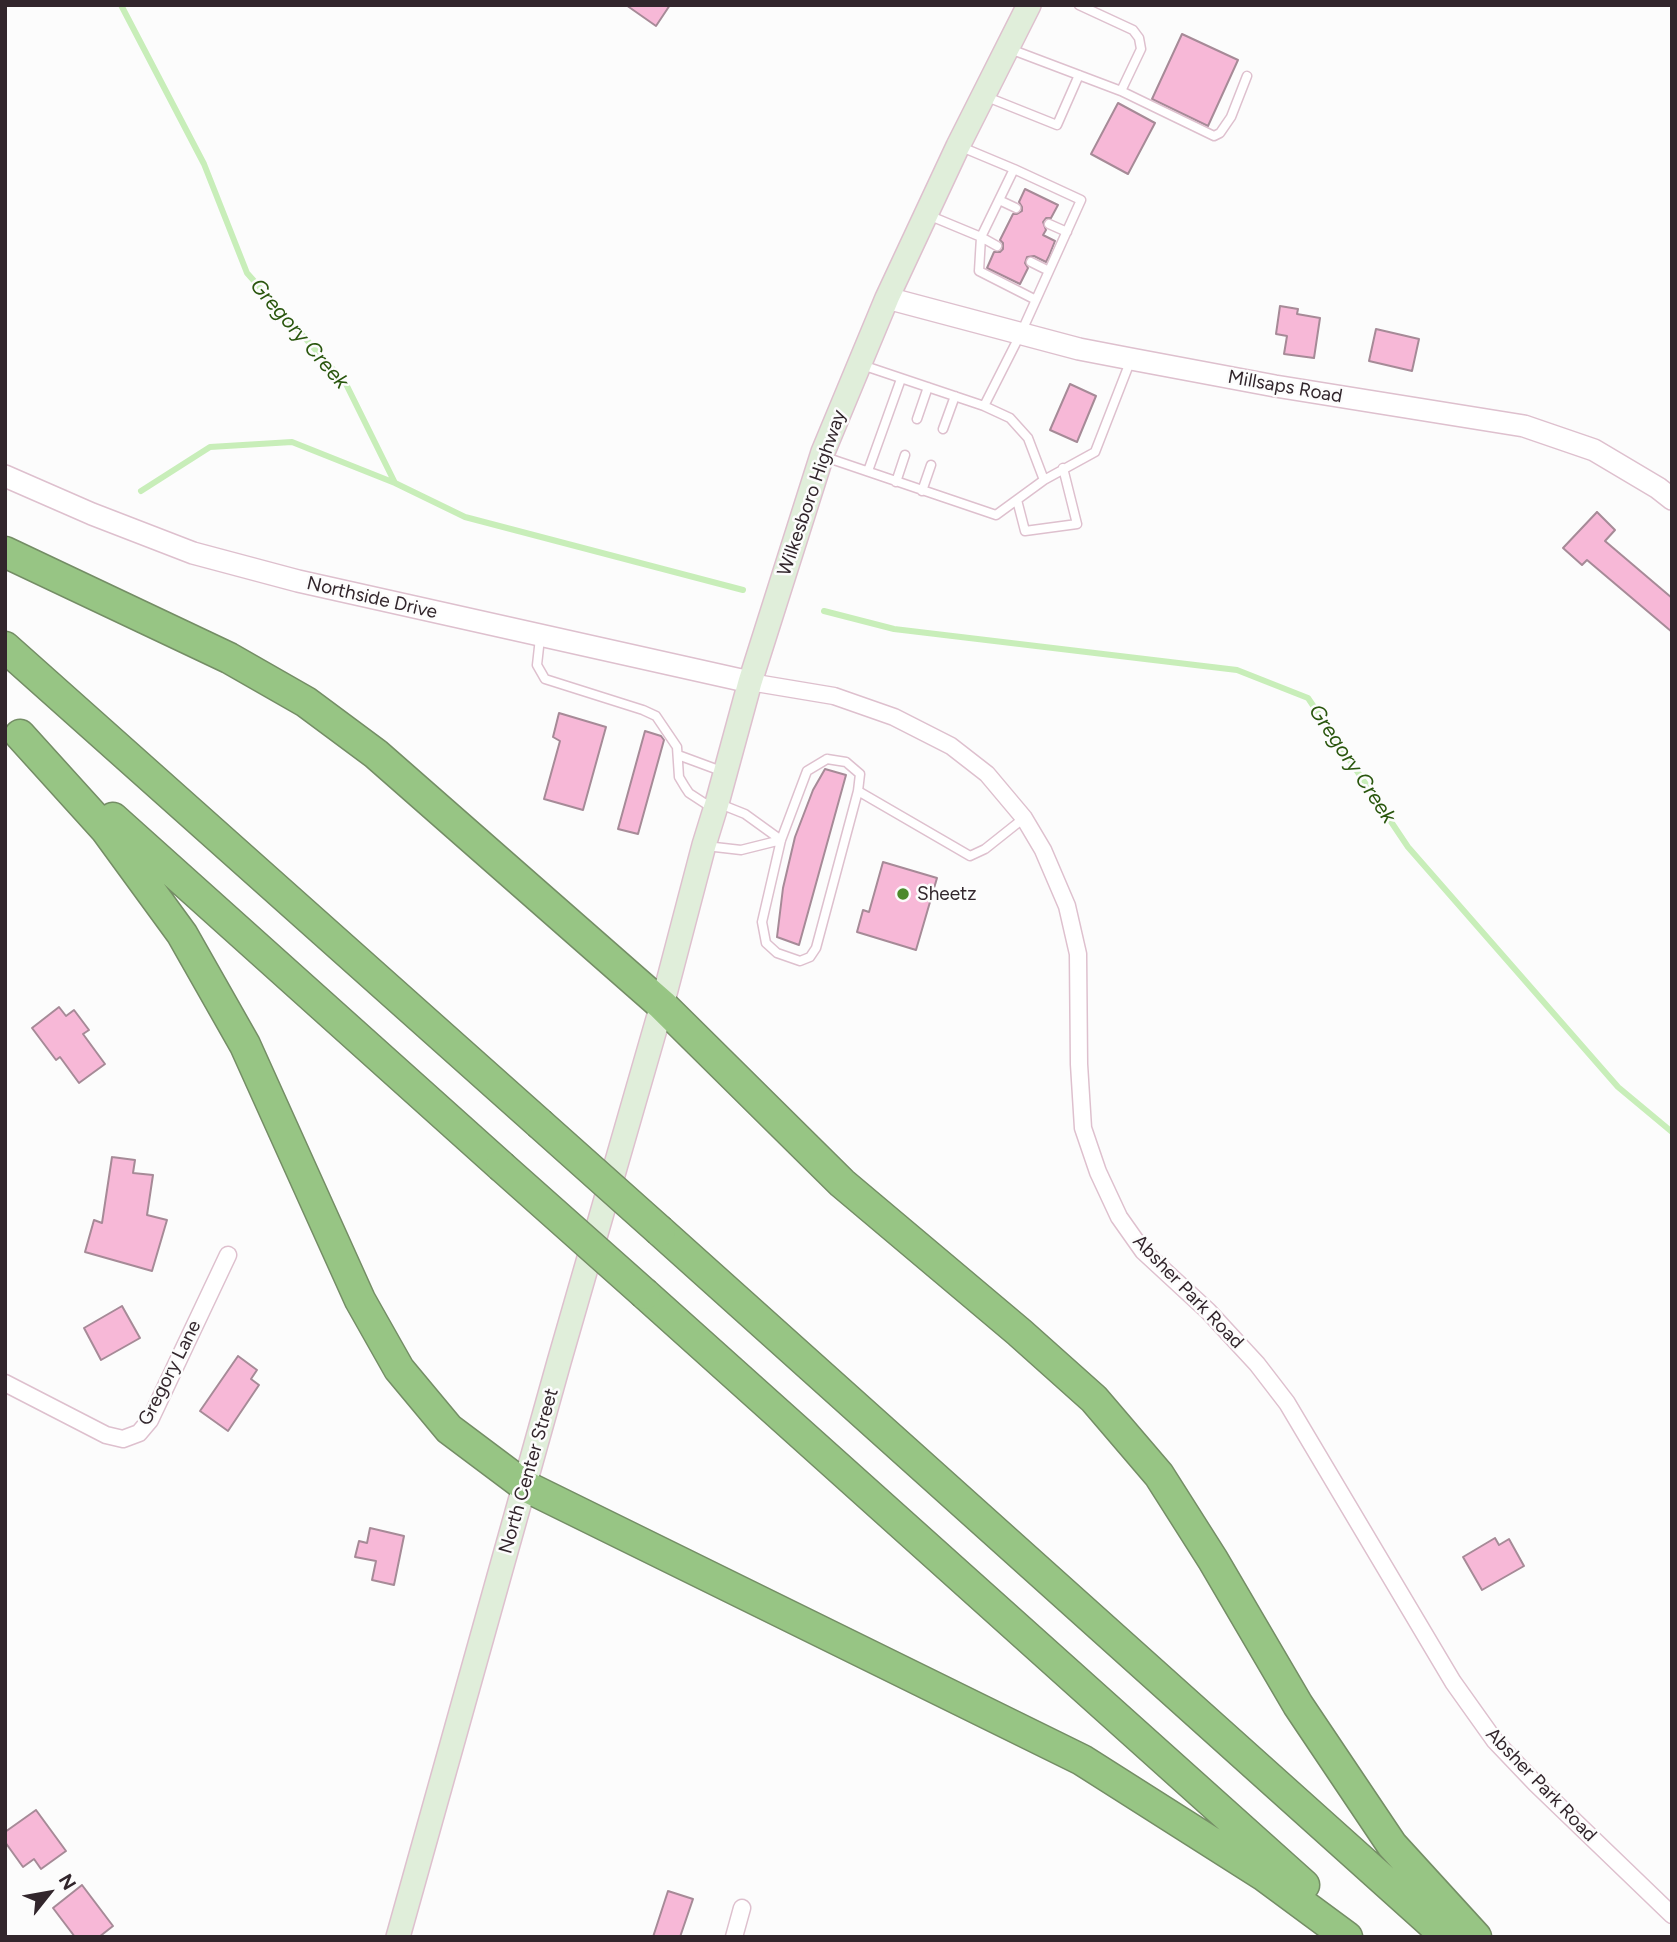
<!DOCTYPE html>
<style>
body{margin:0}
#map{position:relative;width:1677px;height:1942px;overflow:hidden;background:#fcfcfc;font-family:Figtree,sans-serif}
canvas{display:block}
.frame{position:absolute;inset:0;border:7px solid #32262c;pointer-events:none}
.north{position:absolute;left:14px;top:1858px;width:70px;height:70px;-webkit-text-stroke:5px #fcfcfc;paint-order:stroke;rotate:59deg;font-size:19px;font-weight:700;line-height:28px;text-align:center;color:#32262c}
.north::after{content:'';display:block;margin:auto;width:24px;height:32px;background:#32262c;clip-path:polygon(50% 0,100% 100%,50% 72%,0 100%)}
</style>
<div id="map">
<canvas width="1677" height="1942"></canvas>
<div class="frame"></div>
<div class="north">N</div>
</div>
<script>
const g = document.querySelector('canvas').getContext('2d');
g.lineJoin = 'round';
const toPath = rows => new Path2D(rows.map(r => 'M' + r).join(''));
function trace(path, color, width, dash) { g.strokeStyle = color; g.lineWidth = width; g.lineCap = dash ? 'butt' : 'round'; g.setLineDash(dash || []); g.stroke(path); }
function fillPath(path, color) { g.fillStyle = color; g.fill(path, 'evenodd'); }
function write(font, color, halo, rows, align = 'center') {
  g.font = font + ' Figtree,sans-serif'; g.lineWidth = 5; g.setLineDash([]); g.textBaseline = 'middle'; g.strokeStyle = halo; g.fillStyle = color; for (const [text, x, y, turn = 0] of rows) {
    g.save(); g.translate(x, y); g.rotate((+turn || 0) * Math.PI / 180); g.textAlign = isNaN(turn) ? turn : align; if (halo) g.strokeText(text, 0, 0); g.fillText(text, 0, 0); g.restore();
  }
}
const stream = toPath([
 [121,5,204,164,247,273,346,384,395,483,465,517,743,590],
 [141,491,210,447,292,442,395,483],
 [824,611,894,629,1237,670,1308,698,1408,847,1618,1087,1672,1132]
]);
const building = toPath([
 [626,5,670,5,656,26,626,5],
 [1182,34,1238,60,1208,126,1152,99,1182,34],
 [1118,103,1155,123,1128,174,1091,154,1118,103],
 [1025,189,1058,205,1051,218,1046,218,1043,222,1046,230,1043,235,1055,241,1049,256,1046,262,1034,256,1027,257,1025,263,1028,268,1020,284,987,268,994,252,1000,252,1003,249,1003,243,1000,240,1013,214,1017,214,1022,211,1022,207,1019,202,1025,189],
 [1280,306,1298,309,1297,314,1320,318,1314,358,1284,354,1287,336,1276,334,1280,306],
 [1376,329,1419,339,1412,371,1369,361,1376,329],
 [1070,384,1096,396,1077,442,1050,430,1070,384],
 [1597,512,1615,530,1605,541,1672,598,1672,632,1587,560,1582,565,1563,548,1597,512],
 [559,713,606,727,583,810,544,799,560,741,553,737,559,713],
 [645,731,661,736,664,740,638,834,618,829,645,731],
 [825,769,846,775,799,945,777,937,783,888,795,837,813,790,825,769],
 [883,862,937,878,916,950,857,932,863,910,869,912,883,862],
 [59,1007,66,1016,74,1010,89,1030,83,1034,105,1064,79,1083,60,1057,56,1060,32,1028,59,1007],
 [112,1157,135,1160,133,1173,153,1175,147,1215,167,1220,152,1271,85,1252,94,1220,102,1223,112,1157],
 [122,1306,140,1338,101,1360,84,1328,122,1306],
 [238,1356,257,1370,251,1379,259,1385,228,1431,200,1411,238,1356],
 [370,1528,404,1536,394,1585,372,1580,376,1561,355,1557,359,1541,367,1543,370,1528],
 [1495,1538,1499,1545,1509,1539,1524,1566,1482,1590,1463,1557,1495,1538],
 [36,1810,66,1851,41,1869,34,1859,23,1867,5,1842,5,1832,36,1810],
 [82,1885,113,1926,99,1937,75,1937,53,1908,82,1885],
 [668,1891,693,1899,680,1937,653,1937,668,1891]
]);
const service = toPath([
 [1010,49,1121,91,1141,49,1139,38,1133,30,1079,5],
 [1121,91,1214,136,1220,133,1231,117,1247,76],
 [987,97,1057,125,1079,75],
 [959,146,1014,169,1081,200,1021,333,984,406],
 [999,200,1016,208],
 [928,215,981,237,1014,169],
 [1049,224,1067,232],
 [997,246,981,237,979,271,1036,300],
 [1031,262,1049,271],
 [917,419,928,387],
 [943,429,955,396],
 [825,457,996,515,1044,480,1028,438,1010,418,984,406,862,365],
 [868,471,901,379],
 [1044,480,1095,452,1130,362],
 [896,482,905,455],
 [922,491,931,465],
 [1017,500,1025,531,1077,524,1063,468],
 [540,638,537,665,545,679,643,710,656,716,677,747,679,777,685,787,689,793,712,808],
 [678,755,724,772],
 [827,759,846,762,860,774,858,791,816,948,810,957,800,961,777,953,766,943,762,922,781,840,807,771,827,759],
 [858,791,970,856,985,849,1024,818],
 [706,846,741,850,781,840,745,814,720,804]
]);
const minor = toPath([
 [750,682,834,696,894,717,951,746,987,774,1024,818,1043,850,1067,906,1078,954,1079,1064,1083,1128,1098,1172,1119,1217,1143,1251,1208,1311,1257,1364,1287,1403,1453,1682,1495,1741,1536,1784,1672,1915],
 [5,1383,106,1435,123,1439,139,1433,150,1420,228,1255],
 [734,1937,742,1908]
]);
const tertiary = toPath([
 [887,298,1079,349,1131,359,1275,386,1524,426,1594,450,1658,488,1672,499],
 [5,476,92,514,193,553,298,581,750,682]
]);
const secondary = toPath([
 [398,1937,559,1362,662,1005,704,845,717,803,750,682,823,452,887,298,958,146,1029,5]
]);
const motorway = toPath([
 [5,552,229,658,306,702,376,754,662,1005,842,1183,1019,1332,1094,1399,1159,1475,1213,1560,1298,1705,1392,1845,1476,1937],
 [5,647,539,1123],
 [20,735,106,830,182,934,245,1045,360,1300,399,1369,449,1429,525,1486,1082,1760,1263,1875,1347,1937],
 [113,818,501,1166],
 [660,1231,1447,1937],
 [645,1294,1304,1885]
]);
const motorwayBridge = toPath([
 [539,1123,660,1231],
 [501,1166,645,1294]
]);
const markers = [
 [903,894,7,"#4c8a2b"]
];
const streetNames = [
 ["Millsaps Road",1285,387,10],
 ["Wilkesboro Highway",812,493,-71],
 ["Northside Drive",372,598,13],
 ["Absher Park Road",1188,1292,46],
 ["Gregory Lane",170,1373,-63],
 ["North Center Street",529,1471,-74],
 ["Absher Park Road",1541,1785,46]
];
const poiNames = [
 ["Sheetz",917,894]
];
const waterNames = [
 ["Gregory Creek",299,334,49],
 ["Gregory Creek",1352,764,56]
];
trace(stream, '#c8eeb9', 6);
fillPath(building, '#f7b8d7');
trace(building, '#a68a97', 2);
trace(service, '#dec0ce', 11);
trace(minor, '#dec0ce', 19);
trace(tertiary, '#dec0ce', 24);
trace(secondary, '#dec0ce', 26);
trace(motorway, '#748d65', 33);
trace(service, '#fff', 8);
trace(minor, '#fff', 16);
trace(tertiary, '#fff', 21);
trace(secondary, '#e0eeda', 23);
trace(motorway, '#97c584', 30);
trace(motorwayBridge, '#748d65', 33, []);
trace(motorwayBridge, '#97c584', 30);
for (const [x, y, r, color] of markers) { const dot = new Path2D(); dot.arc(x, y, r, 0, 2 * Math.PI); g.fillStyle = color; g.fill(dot); trace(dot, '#fcfcfc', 2.5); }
write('19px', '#32262c', '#fcfcfc', streetNames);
write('19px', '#32262c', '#fcfcfc', poiNames, 'left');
write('italic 21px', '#29560d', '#fcfcfc', waterNames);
</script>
